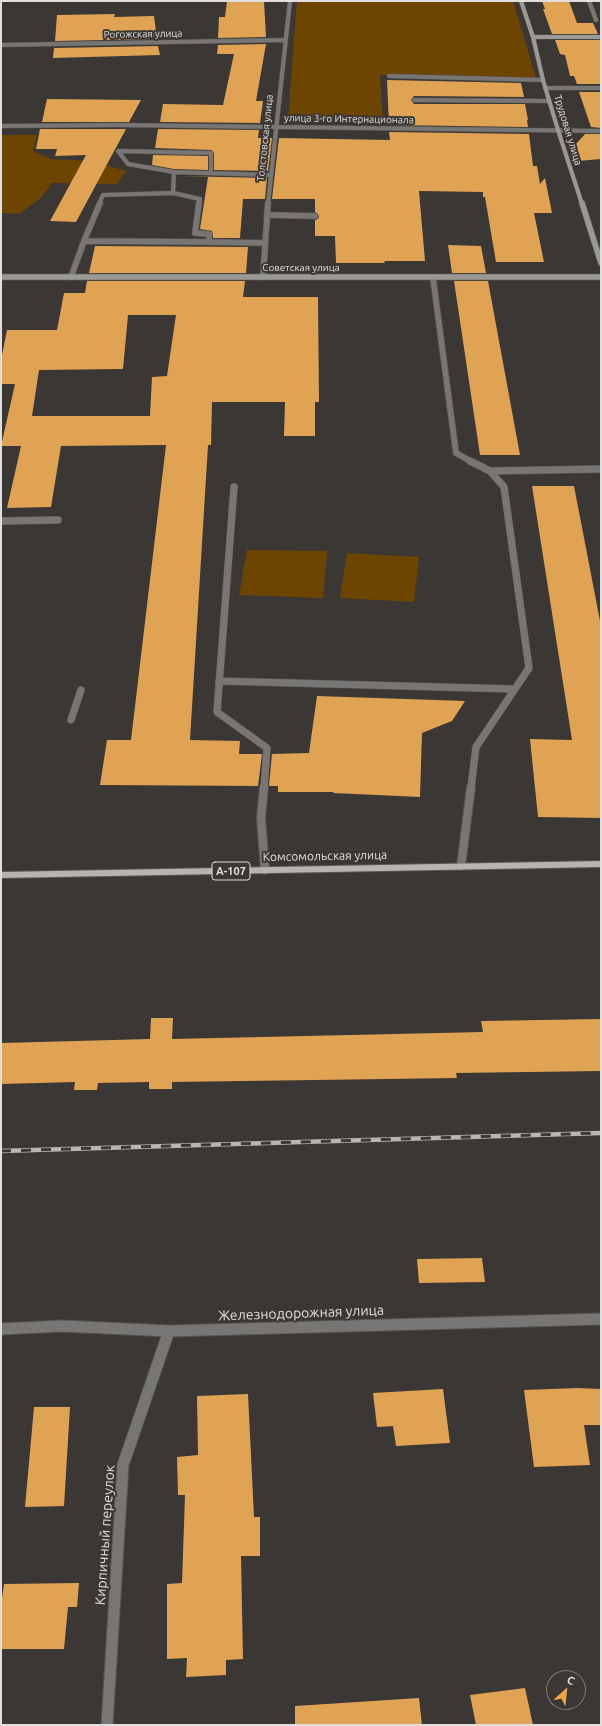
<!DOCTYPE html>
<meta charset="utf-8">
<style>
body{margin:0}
#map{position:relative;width:602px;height:1726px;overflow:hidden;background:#3a3734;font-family:Ubuntu,sans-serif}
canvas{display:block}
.frame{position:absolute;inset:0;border:2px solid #e1dfdd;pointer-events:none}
.north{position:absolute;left:546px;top:1670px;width:40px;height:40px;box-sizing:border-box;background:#3a3734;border:1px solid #7d7a78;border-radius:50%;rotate:27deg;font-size:11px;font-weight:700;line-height:16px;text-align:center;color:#e1dfdd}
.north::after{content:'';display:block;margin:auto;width:14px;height:18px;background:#f0a63f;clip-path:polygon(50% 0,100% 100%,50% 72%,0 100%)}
</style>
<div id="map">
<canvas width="602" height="1726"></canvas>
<div class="frame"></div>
<div class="north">С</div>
</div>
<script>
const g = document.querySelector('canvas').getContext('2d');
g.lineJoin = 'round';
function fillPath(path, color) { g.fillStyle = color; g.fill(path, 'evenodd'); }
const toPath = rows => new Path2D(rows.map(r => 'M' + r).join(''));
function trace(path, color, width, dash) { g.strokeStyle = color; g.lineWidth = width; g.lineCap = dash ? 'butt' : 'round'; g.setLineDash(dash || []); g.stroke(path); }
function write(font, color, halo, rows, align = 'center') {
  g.font = font + ' Ubuntu,sans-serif'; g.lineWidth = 4; g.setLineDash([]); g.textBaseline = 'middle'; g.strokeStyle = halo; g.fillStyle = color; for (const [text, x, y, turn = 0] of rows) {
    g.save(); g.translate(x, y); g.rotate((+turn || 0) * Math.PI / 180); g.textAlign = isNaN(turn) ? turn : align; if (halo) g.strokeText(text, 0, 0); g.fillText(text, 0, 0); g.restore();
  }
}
const green = toPath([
 [297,1,513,1,536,78,380,75,383,120,288,119],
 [1,135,37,135,33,151,50,159,92,161,126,171,117,184,52,183,42,197,19,214,1,213],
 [247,550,327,551,323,598,239,595],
 [347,553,419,557,414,602,340,598]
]);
const building = toPath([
 [227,1,264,1,266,37,218,38,219,17,225,17],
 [542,1,569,1,577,23,593,23,598,34,552,34,543,9,545,9],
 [115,14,114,17,154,16,157,39,55,41,57,15],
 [555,40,601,40,601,84,577,84,574,76,570,76,565,55,560,54],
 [266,44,256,101,263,101,260,123,160,122,163,104,223,105,234,54,217,54,218,45],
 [158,46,160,55,53,58,54,48],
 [387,80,521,83,524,97,414,96,411,100,414,104,525,104,528,120,527,120,528,127,389,125],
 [579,92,601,92,601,128,591,127],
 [47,99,141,100,129,122,42,122],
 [40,129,126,129,76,222,50,221,86,155,55,156,57,149,36,149],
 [158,129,259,130,258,138,272,138,268,171,214,170,214,153,211,150,155,148],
 [389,132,529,134,533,166,537,166,540,184,545,178,552,213,534,213,544,262,496,262,485,197,483,197,483,192,419,191,425,261,384,261,385,263,336,263,335,236,315,236,315,220,318,219,319,216,315,212,315,199,272,199,279,138,390,140],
 [585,134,601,134,601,159,578,161,576,144],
 [153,155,208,156,208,170,174,169,152,165],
 [177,176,267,178,265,199,243,199,240,238,213,238,212,231,200,229,208,177],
 [448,245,481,246,486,273,452,273],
 [95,246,248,247,246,273,89,273],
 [87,281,245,281,243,297,318,297,319,402,315,402,315,436,284,436,285,402,212,402,211,445,208,445,190,740,240,741,239,754,262,754,258,786,100,785,107,740,131,740,166,445,61,446,51,507,7,508,21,446,1,446,15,384,1,384,1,360,7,330,57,330,64,293,85,293],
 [128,315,176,315,167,376,152,377,150,416,32,416,39,370,123,369],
 [454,281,488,281,520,455,480,455],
 [532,486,574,486,601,626,601,818,538,817,530,739,572,740],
 [317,696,465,701,452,721,422,733,420,797,333,793,334,792,278,792,278,786,270,786,269,785,272,754,309,753],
 [151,1018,173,1018,172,1039,483,1032,481,1021,601,1019,601,1071,456,1073,457,1078,172,1082,172,1089,149,1089,149,1082,98,1083,97,1090,74,1090,75,1082,1,1084,1,1043,150,1039],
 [482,1258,485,1282,419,1283,417,1259],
 [578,1388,601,1389,601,1425,584,1425,590,1465,534,1467,524,1390],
 [443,1389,450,1443,396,1446,393,1426,377,1427,373,1393],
 [248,1394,254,1517,260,1517,260,1556,241,1556,243,1659,226,1660,226,1675,186,1677,187,1658,167,1659,167,1584,182,1583,185,1495,178,1495,177,1457,198,1455,197,1396],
 [34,1407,70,1407,64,1506,25,1507],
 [79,1583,77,1607,68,1607,64,1649,1,1649,1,1605,4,1584],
 [525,1688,533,1725,476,1725,470,1695],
 [419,1698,422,1725,295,1725,295,1706]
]);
const laneFar3 = toPath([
 [589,1,596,20],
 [389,76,543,80],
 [545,88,601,88],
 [414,100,549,101],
 [174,172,128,164,118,151,211,153,211,173],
 [99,204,103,195,173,193],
 [199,204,200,199,173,193,174,172,270,175]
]);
const laneFar2 = toPath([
 [199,203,195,233,209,234,209,242,265,243],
 [267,215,315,216],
 [84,241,100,203],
 [71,277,84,241,209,242],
 [433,278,456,453,472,462]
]);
const laneFar1 = toPath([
 [470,461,490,471,504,487,529,668,476,747,471,788],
 [490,471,601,469],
 [234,487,217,712,267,748,264,788],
 [219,681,514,689],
 [71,720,81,690]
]);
const lane = toPath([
 [264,787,261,818,265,870],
 [461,866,471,787]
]);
const streetFar3 = toPath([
 [1,45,285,40],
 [1,126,117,125,601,131],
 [268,204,290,1]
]);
const streetFar2 = toPath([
 [263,277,268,203]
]);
const streetFar1 = toPath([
 [1,521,58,520]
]);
const street = toPath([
 [1,1329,62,1326,169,1331,601,1319],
 [107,1725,123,1465,169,1331]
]);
const secondaryFar1 = toPath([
 [521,1,533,37,543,80,558,130,582,204],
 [533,37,601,37]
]);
const secondary = toPath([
 [582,203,601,263],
 [1,277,601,277]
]);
const primary = toPath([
 [601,861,601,867,1,878,1,872,601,861]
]);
const rail = toPath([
 [1,1151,601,1133]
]);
const farStreetnames = [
 ["Рогожская улица",143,34,-1],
 ["улица 3-го Интернационала",349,119,1],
 ["Трудовая улица",568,130,73],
 ["Толстовская улица",265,138,-84],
 ["Советская улица",301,268]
];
const shields = [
 [231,871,38]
];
const shieldNames = [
 ["А-107",231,871]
];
const streetNames = [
 ["Комсомольская улица",325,856,-1]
];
const nearStreetnames = [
 ["Железнодорожная улица",301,1313,-2],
 ["Кирпичный переулок",105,1535,-86]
];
fillPath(green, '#6e4500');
fillPath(building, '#e0a353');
trace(laneFar3, '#585552', 5);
trace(laneFar2, '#585552', 7);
trace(laneFar1, '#585552', 8);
trace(lane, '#585552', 10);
trace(streetFar3, '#585552', 5);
trace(streetFar2, '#585552', 7);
trace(streetFar1, '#585552', 8);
trace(street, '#585552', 13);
trace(secondaryFar1, '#585552', 5);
trace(secondary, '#585552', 7);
trace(primary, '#585552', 2);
trace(laneFar3, '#787674', 4);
trace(laneFar2, '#787674', 5.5);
trace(laneFar1, '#787674', 7);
trace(lane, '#787674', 8);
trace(streetFar3, '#787674', 4);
trace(streetFar2, '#787674', 5.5);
trace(streetFar1, '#787674', 7);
trace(street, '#787674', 11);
trace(secondaryFar1, '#9b9996', 4);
trace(secondary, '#9b9996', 5.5);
fillPath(primary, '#b6b3b0');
trace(rail, '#b8b6b4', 4.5);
trace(rail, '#3a3734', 3, [10]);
write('10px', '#e1dfdd', '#3a3734', farStreetnames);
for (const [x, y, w] of shields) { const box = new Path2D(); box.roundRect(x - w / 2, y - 9, w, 18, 3); g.fillStyle = '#3a3734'; g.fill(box); trace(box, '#e1dfdd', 1); }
write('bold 11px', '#e1dfdd', null, shieldNames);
write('12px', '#e1dfdd', '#3a3734', streetNames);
write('14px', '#e1dfdd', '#3a3734', nearStreetnames);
</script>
